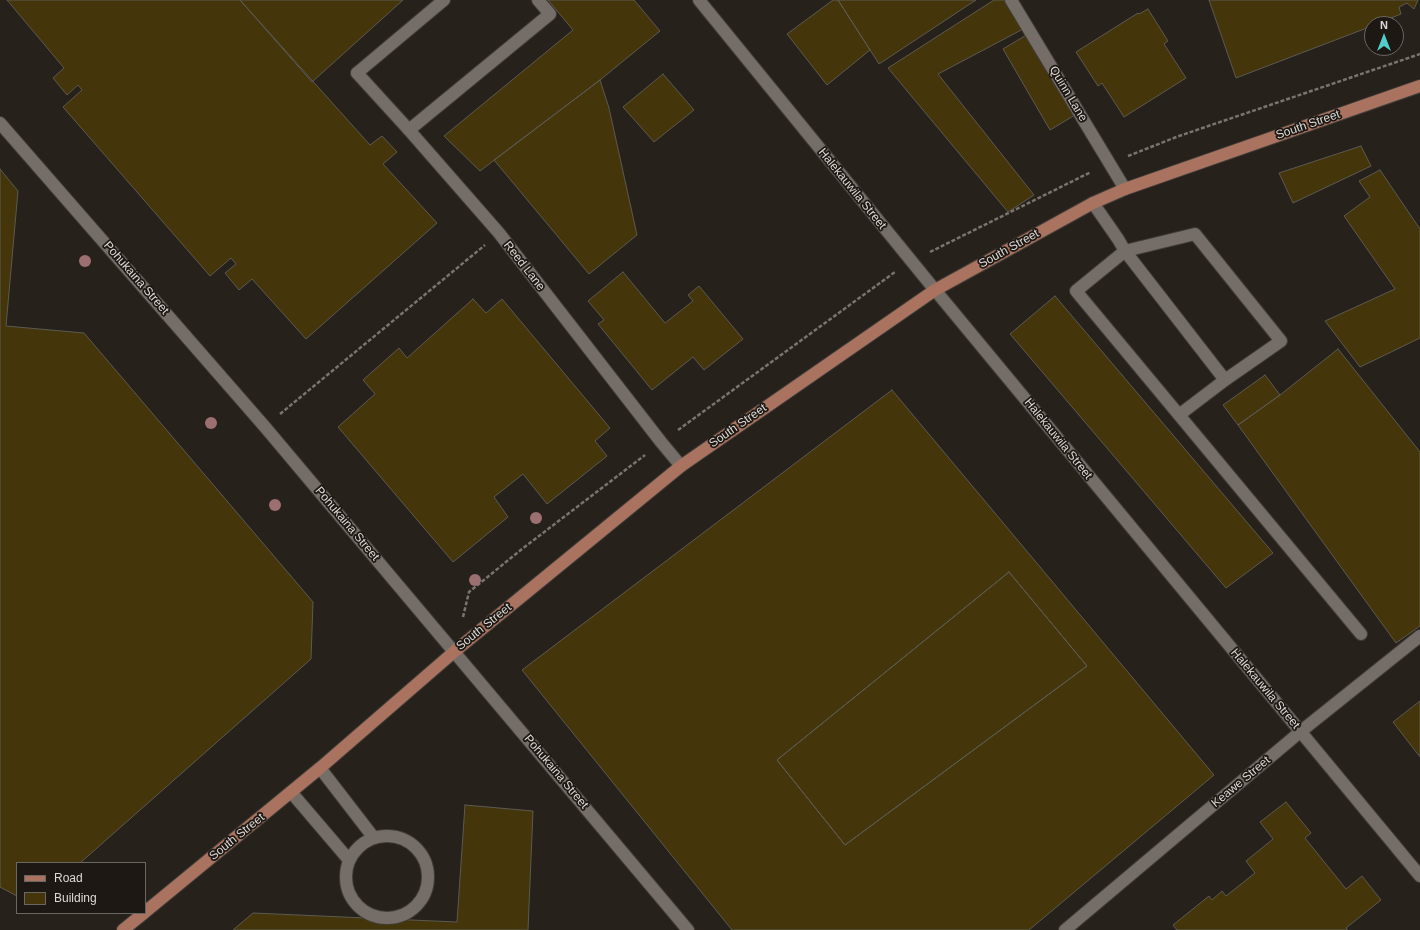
<!DOCTYPE html>
<style>
body{margin:0}
#map{position:relative;width:1420px;height:930px;overflow:hidden;background:#27211c;font-family:Arial,sans-serif}
canvas{display:block}
.legend{position:absolute;left:16px;top:862px;width:130px;height:52px;box-sizing:border-box;background:#1d1813;border:1px solid #6a6661;margin:0;padding:5px 7px;list-style:none;font-size:12px;color:#dedad7}
.legend li{display:flex;align-items:center;gap:8px;height:20px}
.legend b{width:20px;border:1px solid #6a6661}
.north{position:absolute;left:1364px;top:16px;width:40px;height:40px;box-sizing:border-box;background:#1d1813;border:1px solid #6a6661;border-radius:50%;rotate:0deg;font-size:11px;font-weight:700;line-height:16px;text-align:center;color:#dedad7}
.north::after{content:'';display:block;margin:auto;width:14px;height:18px;background:#53cdca;clip-path:polygon(50% 0,100% 100%,50% 72%,0 100%)}
</style>
<div id="map">
<canvas width="1420" height="930"></canvas>
<ul class="legend">
<li><b style="height:5px;background:#a9735f"></b>Road</li>
<li><b style="height:11px;background:#44360a"></b>Building</li>
</ul>
<div class="north">N</div>
</div>
<script>
const g = document.querySelector('canvas').getContext('2d');
g.lineJoin = 'round';
function fillPath(path, color) { g.fillStyle = color; g.fill(path, 'evenodd'); }
const toPath = rows => new Path2D(rows.map(r => 'M' + r).join(''));
function trace(path, color, width, dash) { g.strokeStyle = color; g.lineWidth = width; g.lineCap = dash ? 'butt' : 'round'; g.setLineDash(dash || []); g.stroke(path); }
function write(font, color, halo, rows, align = 'center') {
  g.font = font + ' Arial,sans-serif'; g.lineWidth = 3.5; g.setLineDash([]); g.textBaseline = 'middle'; g.strokeStyle = halo; g.fillStyle = color; for (const [text, x, y, turn = 0] of rows) {
    g.save(); g.translate(x, y); g.rotate((+turn || 0) * Math.PI / 180); g.textAlign = isNaN(turn) ? turn : align; if (halo) g.strokeText(text, 0, 0); g.fillText(text, 0, 0); g.restore();
  }
}
const building = toPath([
 [7,0,240,0,370,145,382,136,397,152,383,164,437,223,306,339,252,279,239,290,225,273,236,264,231,258,210,276,63,107,82,90,78,85,67,95,53,78,64,68,7,0],
 [240,0,403,0,312,82,240,0],
 [548,0,634,0,660,31,600,80,480,171,444,136,573,30,548,0],
 [833,0,838,0,870,50,827,85,787,34,833,0],
 [838,0,976,0,879,64,838,0],
 [994,0,1005,0,1025,28,938,74,1034,195,1008,212,888,68,994,0],
 [1209,0,1418,0,1414,9,1407,3,1399,7,1401,14,1376,24,1372,24,1372,26,1236,78,1209,0],
 [1148,9,1168,41,1164,44,1186,78,1124,117,1102,83,1098,86,1076,52,1138,13,1139,14,1148,9],
 [1028,34,1075,115,1050,130,1003,49,1028,34],
 [663,74,694,110,654,142,623,107,663,74],
 [600,80,609,108,637,235,589,274,494,160,600,80],
 [1361,146,1371,166,1293,203,1279,173,1361,146],
 [0,169,18,191,6,326,84,333,313,602,311,659,80,863,17,863,17,896,0,887,0,169],
 [1380,170,1420,229,1420,338,1360,367,1325,321,1395,289,1344,216,1370,197,1359,181,1380,170],
 [623,272,665,323,693,301,688,295,699,286,743,339,704,370,693,357,652,390,598,324,604,320,588,301,623,272],
 [1055,296,1273,553,1226,588,1010,334,1055,296],
 [473,299,486,313,502,299,610,428,595,441,607,456,547,504,523,474,494,497,508,517,453,562,338,427,375,394,363,380,399,348,407,358,473,299],
 [1338,349,1420,452,1420,626,1396,643,1238,425,1280,395,1338,349],
 [1265,375,1280,395,1238,425,1223,405,1265,375],
 [892,390,1214,775,1029,930,732,930,522,670,892,390],
 [1009,572,1087,666,845,845,777,760,1009,572],
 [1009,572,1087,666,845,845,777,760,1009,572],
 [1420,701,1420,757,1393,722,1420,701],
 [1286,802,1311,833,1305,838,1346,889,1362,876,1381,900,1346,928,1348,930,1177,930,1173,925,1209,896,1212,900,1222,891,1226,896,1255,873,1246,861,1273,839,1260,822,1286,802],
 [465,805,533,811,528,930,233,930,253,913,457,922,465,805]
]);
const path = toPath([
 [1128,156,1179,136,1420,54],
 [930,252,1091,172],
 [280,414,485,245],
 [678,430,895,272],
 [463,617,469,592,522,549,645,455]
]);
const lane = toPath([
 [357,73,444,0],
 [409,130,550,14,538,0],
 [1093,203,1118,239,1125,251,1225,380,1281,341,1195,234,1125,251,1076,291,1361,634],
 [1179,415,1225,380],
 [320,768,374,838],
 [291,792,349,860],
 '346 877a41 41 0 1 1 82 0a41 41 0 1 1-82 0Z'
]);
const street = toPath([
 [1011,0,1125,189],
 [357,73,409,130,499,233,661,442,681,466],
 [1065,930,1300,732,1420,636]
]);
const secondary = toPath([
 [699,0,935,290,1420,876],
 [0,123,265,427,688,930]
]);
const primary = toPath([
 [145,912,320,768,455,651,681,466,935,290,1093,203,1125,189,1420,86],
 [123,930,144,913]
]);
const trees = [
 [85,261],
 [211,423],
 [275,505],
 [536,518],
 [475,580]
];
const streetNames = [
 ["Quinn Lane",1068,94,59],
 ["South Street",1308,125,-19],
 ["Halekauwila Street",852,189,51],
 ["South Street",1009,249,-29],
 ["Reed Lane",524,266,52],
 ["Pohukaina Street",136,278,49],
 ["South Street",738,426,-35],
 ["Halekauwila Street",1058,439,51],
 ["Pohukaina Street",347,524,50],
 ["South Street",484,627,-39],
 ["Halekauwila Street",1265,689,50],
 ["Pohukaina Street",556,772,50],
 ["Keawe Street",1241,782,-40],
 ["South Street",237,837,-39]
];
fillPath(building, '#44360a');
trace(building, '#5c5a52', 1);
trace(lane, '#413d39', 14);
trace(street, '#413d39', 14);
trace(secondary, '#413d39', 14);
trace(primary, '#413d39', 14);
trace(path, '#797470', 2.5, [4, 2]);
trace(lane, '#756e68', 12);
trace(street, '#756e68', 12);
trace(secondary, '#756e68', 12);
trace(primary, '#a9735f', 12);
g.fillStyle = '#9c6f70';
for (const [x, y] of trees) { g.beginPath(); g.arc(x, y, 6, 0, 2 * Math.PI); g.fill(); }
write('12px', '#dedad7', '#1d1813', streetNames);
</script>
